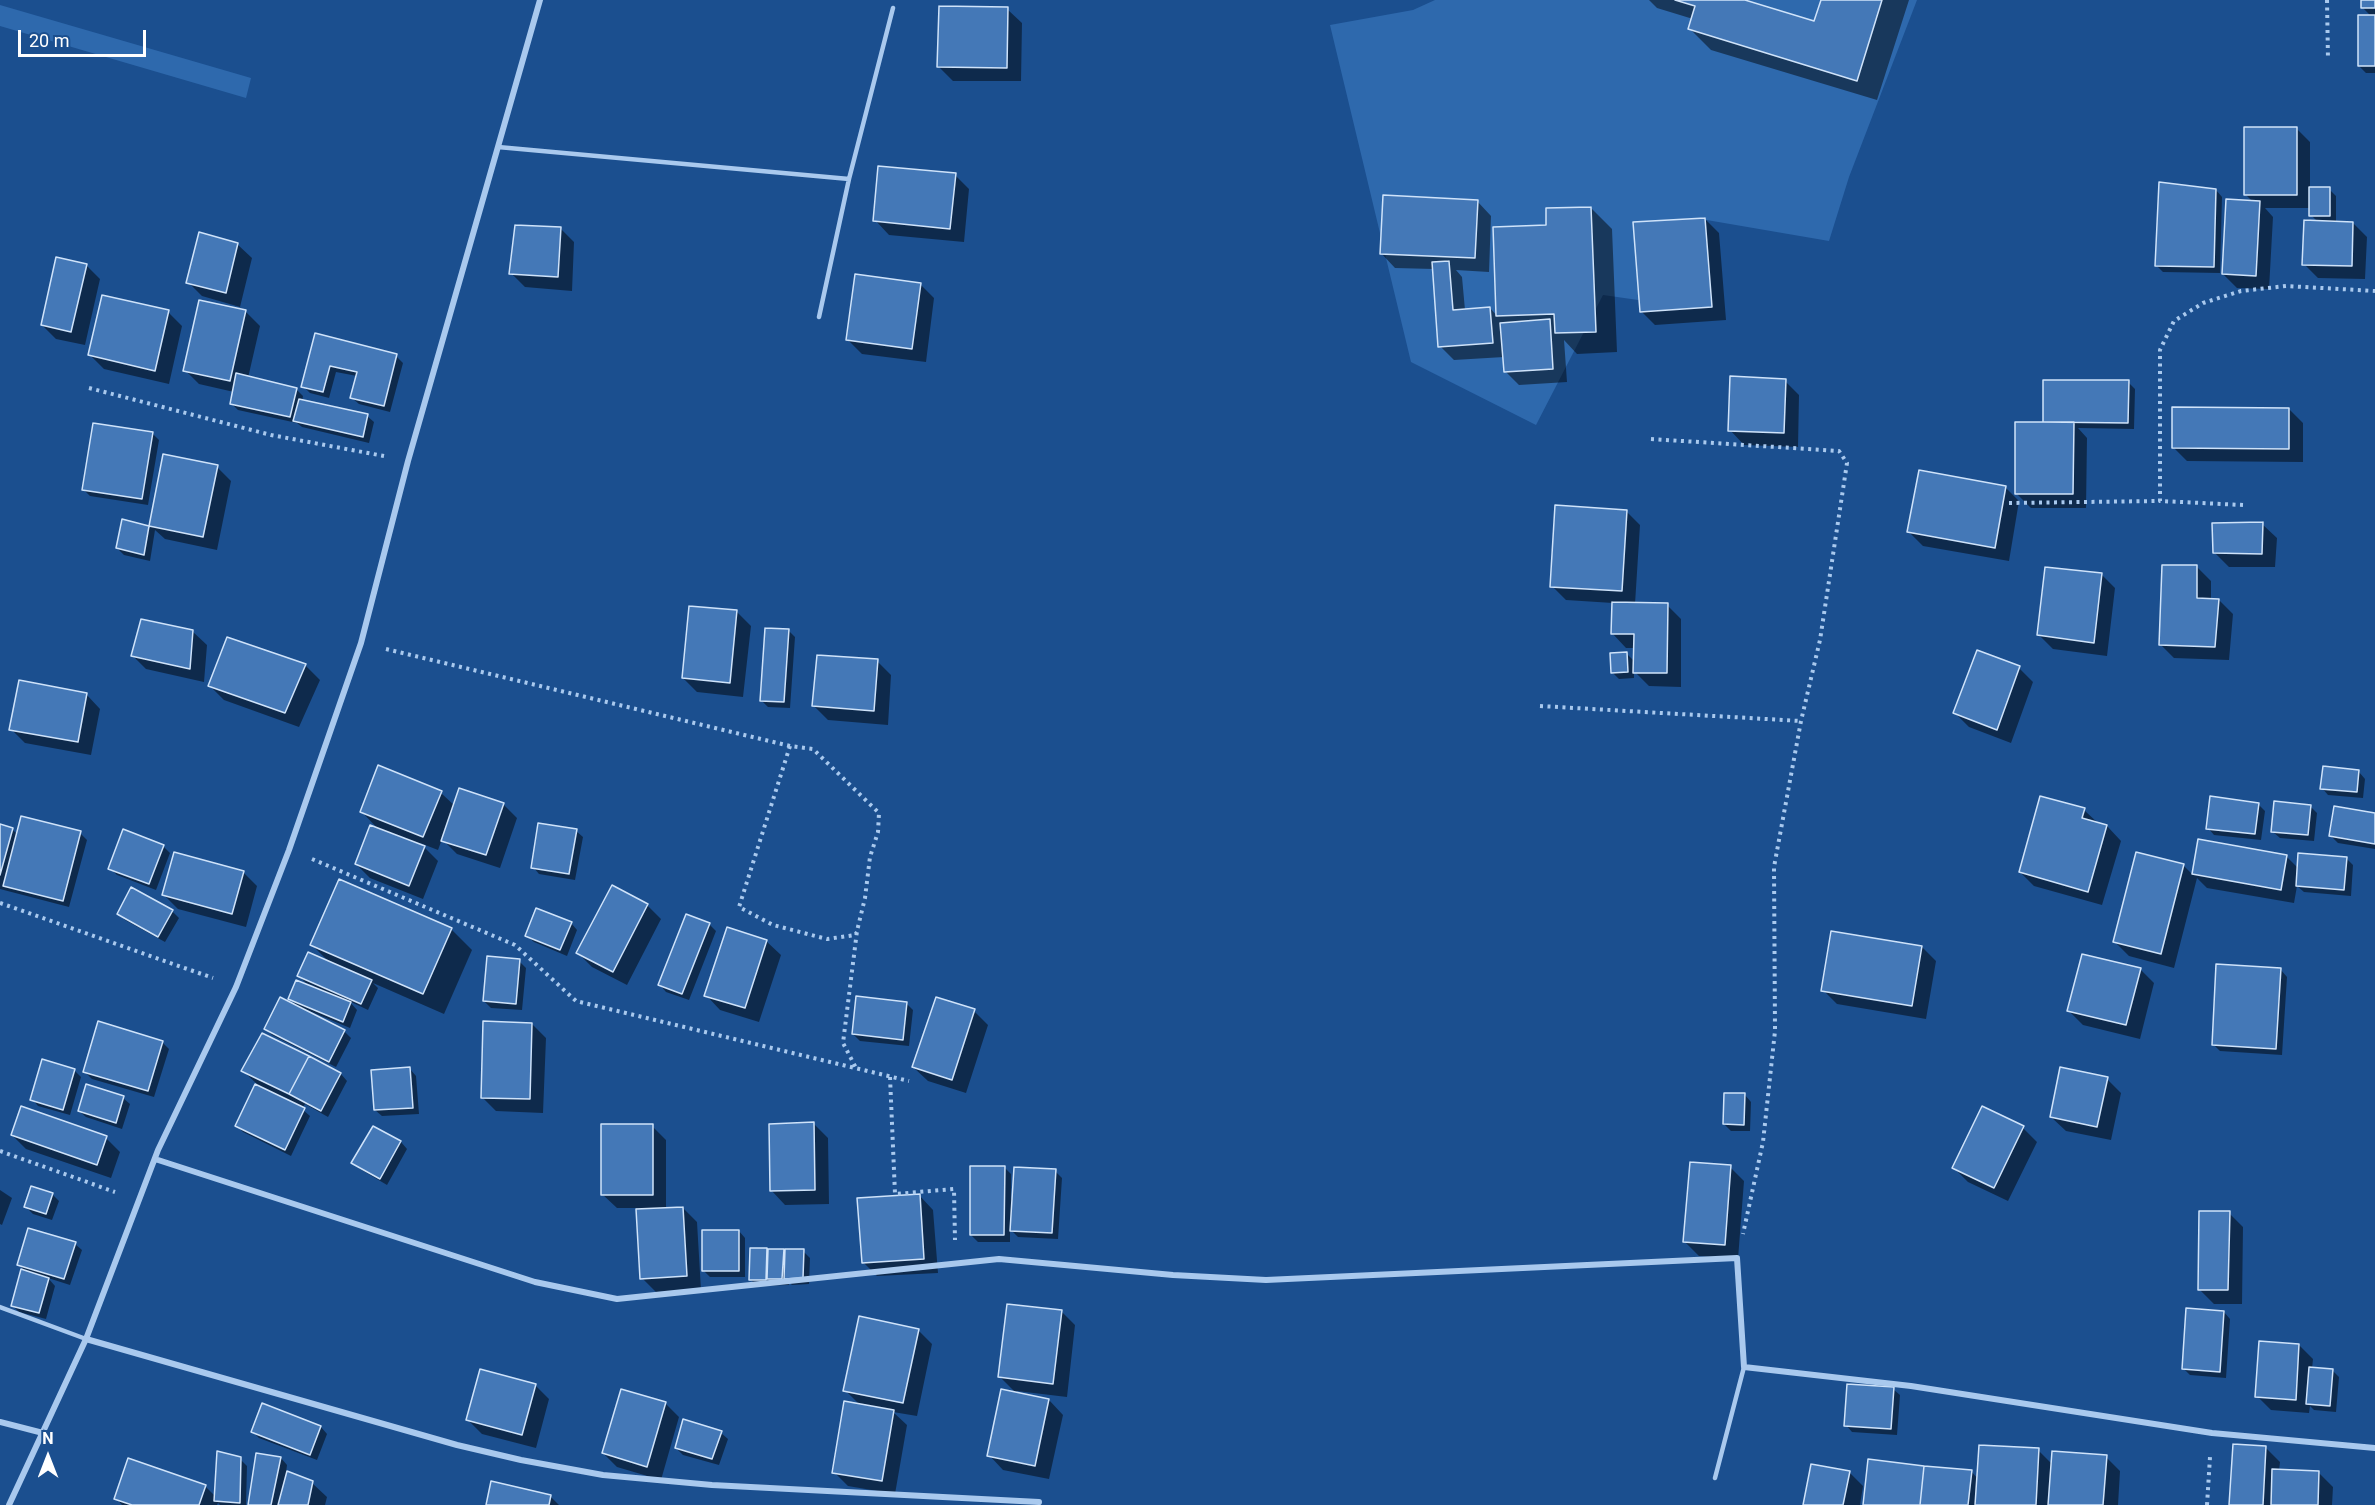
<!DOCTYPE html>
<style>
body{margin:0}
#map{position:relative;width:2375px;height:1505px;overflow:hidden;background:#1b4f8f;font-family:Roboto,sans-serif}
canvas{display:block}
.north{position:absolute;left:18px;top:1427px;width:60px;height:60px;-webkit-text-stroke:4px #1b4f8f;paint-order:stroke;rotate:0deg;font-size:16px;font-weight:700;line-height:24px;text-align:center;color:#fff}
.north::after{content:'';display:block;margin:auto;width:21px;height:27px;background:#fff;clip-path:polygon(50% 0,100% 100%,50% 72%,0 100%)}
.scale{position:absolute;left:18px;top:30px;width:128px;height:27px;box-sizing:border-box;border:3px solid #fff;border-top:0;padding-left:8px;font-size:18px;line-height:21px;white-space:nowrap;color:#fff;-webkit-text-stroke:4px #1b4f8f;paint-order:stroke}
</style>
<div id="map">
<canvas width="2375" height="1505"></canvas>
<div class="north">N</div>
<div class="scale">20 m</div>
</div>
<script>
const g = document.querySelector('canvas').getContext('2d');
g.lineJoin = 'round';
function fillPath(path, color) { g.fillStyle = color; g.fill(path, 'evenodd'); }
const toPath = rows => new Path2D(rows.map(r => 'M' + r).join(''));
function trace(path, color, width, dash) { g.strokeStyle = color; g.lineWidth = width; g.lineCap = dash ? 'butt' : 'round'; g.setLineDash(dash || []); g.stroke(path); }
const green = toPath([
 [1435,0,1917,0,1849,177,1829,241,1695,218,1666,304,1603,295,1536,425,1411,362,1330,25,1413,10],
 [0,5,251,78,246,98,0,26]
]);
const shadow = toPath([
 [1649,0,1744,0,1815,23,1822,0,1909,0,1877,100,1711,50,1690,29,1693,19,1657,8],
 [2363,0,2375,0,2375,73,2366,73,2359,66,2372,17,2363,8],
 [1007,9,1022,23,1021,81,953,81,939,67],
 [2296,128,2310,142,2310,189,2329,189,2336,196,2336,223,2353,223,2367,237,2365,279,2318,278,2304,264,2318,222,2311,215,2311,208,2265,208,2273,217,2269,289,2237,288,2223,274,2253,202,2245,194],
 [955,175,969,189,964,242,889,235,875,220],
 [2216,190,2222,197,2220,273,2163,272,2156,265],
 [1477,201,1491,216,1489,272,1456,270,1462,277,1465,310,1490,308,1498,317,1495,229,1548,227,1591,208,1612,229,1617,352,1577,354,1564,340,1567,382,1519,385,1505,371,1504,357,1454,360,1440,346,1434,269,1395,268,1381,253],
 [1705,219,1719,233,1726,320,1655,325,1641,311],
 [560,228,574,242,572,291,525,287,511,273],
 [237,244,252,258,240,307,202,296,188,282],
 [86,265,100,279,85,345,56,339,42,325],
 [920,284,934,298,926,362,862,354,848,340],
 [168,312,182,326,169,384,104,369,90,355],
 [246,312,260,326,248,378,296,389,303,396,302,401,367,416,374,422,369,443,302,427,297,423,238,410,231,403,234,392,199,384,185,370],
 [316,335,396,356,403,363,390,412,359,404,352,398,357,376,336,372,329,398,310,393,303,386],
 [1785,381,1799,395,1798,447,1744,445,1730,430],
 [2128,382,2135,389,2134,429,2078,428,2087,438,2086,508,2031,508,2017,494,2044,423],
 [2289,409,2303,423,2303,462,2187,461,2173,447],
 [152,433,159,440,148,505,90,496,84,490],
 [164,456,217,467,231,481,217,550,165,539,155,530,150,561,124,555,117,548,123,521,150,528],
 [2005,487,2019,501,2009,561,1923,546,1909,532],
 [1626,511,1640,525,1635,604,1667,605,1681,619,1681,687,1649,686,1634,671,1634,678,1619,679,1612,672,1627,654,1635,662,1635,648,1626,648,1612,633,1613,603,1566,600,1552,586],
 [2262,524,2277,538,2275,567,2229,567,2215,553],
 [2197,567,2211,581,2211,600,2219,600,2233,614,2229,660,2174,658,2160,644],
 [2101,574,2115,588,2107,656,2053,649,2039,635],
 [737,612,751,626,743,697,697,692,683,678],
 [192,631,207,645,204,682,146,669,132,655],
 [789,631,795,637,790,708,768,707,761,700],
 [228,639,306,666,320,680,299,727,224,700,210,686],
 [877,661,891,675,888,725,828,720,814,706],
 [2019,668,2033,682,2011,743,1969,727,1955,713],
 [86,694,100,709,91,755,25,743,11,729],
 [2359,772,2365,779,2363,798,2328,795,2322,788],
 [441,793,455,806,503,804,517,818,500,868,457,854,442,839,438,850,420,843,438,861,423,899,370,878,356,864,380,831,361,811],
 [2258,804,2265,811,2261,840,2214,835,2208,828],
 [2310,806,2317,813,2314,841,2280,838,2273,832],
 [2084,810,2099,824,2107,826,2121,841,2102,905,2034,886,2020,872],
 [2375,814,2375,849,2338,843,2331,836],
 [0,826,12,829,18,835,80,833,87,840,69,907,0,889],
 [576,831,583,837,575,880,539,874,533,867],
 [2199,841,2286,856,2298,868,2346,858,2353,865,2351,896,2304,892,2297,886,2294,903,2207,888,2197,878,2174,968,2129,956,2115,942,2183,865,2193,875],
 [163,846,170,853,156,890,117,875,110,868],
 [243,872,257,886,246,927,178,909,164,895],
 [132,889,172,911,179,918,165,942,125,920,119,913],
 [647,905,661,919,627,985,592,967,578,953],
 [687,916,710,925,716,931,689,1000,666,992,660,985],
 [571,923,577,930,567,956,534,942,527,936],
 [451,929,472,950,444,1014,373,983,378,988,368,1010,349,1001,357,1010,350,1028,307,1010,306,1012,344,1031,351,1038,336,1067,272,1035,266,1029,299,1008,290,999,312,989,314,986,306,983,299,976,331,964,312,945],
 [766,941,781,955,759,1022,720,1010,706,995],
 [1922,947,1936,961,1926,1019,1837,1004,1823,990],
 [519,961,526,968,522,1010,491,1008,484,1001],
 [2140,969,2154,983,2140,1039,2083,1025,2069,1011],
 [2281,970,2287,977,2282,1055,2220,1051,2213,1044],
 [907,1004,913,1010,909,1046,860,1041,853,1034],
 [974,1011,988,1025,966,1093,928,1081,913,1067],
 [532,1024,546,1038,543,1113,496,1111,482,1097],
 [162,1042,169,1049,154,1097,92,1079,85,1072],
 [309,1058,341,1074,347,1081,328,1117,305,1104,302,1109,310,1116,291,1156,243,1132,236,1125,257,1084,243,1071],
 [410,1069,416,1076,419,1114,382,1116,375,1110],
 [74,1070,81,1077,70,1115,38,1106,32,1099],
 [2107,1079,2121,1093,2111,1140,2066,1131,2051,1117],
 [1745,1095,1751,1102,1750,1131,1731,1131,1724,1124],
 [123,1098,130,1104,122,1129,86,1117,79,1111],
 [1983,1108,2023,1128,2037,1142,2008,1201,1968,1182,1954,1168],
 [814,1124,828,1138,829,1204,785,1205,771,1190],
 [652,1126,666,1140,666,1209,683,1208,697,1222,701,1290,656,1292,642,1278,637,1208,617,1208,602,1194],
 [373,1128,401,1142,407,1149,387,1185,360,1169,353,1163],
 [12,1135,106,1138,120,1152,111,1178,26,1149],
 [1004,1167,1011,1174,1011,1199,1055,1171,1062,1178,1058,1239,1018,1237,1010,1229,1010,1242,978,1242,971,1235],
 [1730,1167,1744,1181,1738,1259,1699,1256,1685,1242],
 [0,1190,12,1198,2,1225,0,1224],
 [52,1194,59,1201,52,1220,33,1214,26,1207],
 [919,1195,933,1210,938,1273,877,1276,863,1262],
 [2229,1213,2243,1227,2242,1304,2214,1304,2200,1290],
 [739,1231,745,1238,745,1277,710,1277,703,1270],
 [75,1244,82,1250,70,1285,48,1278,55,1286,46,1319,19,1312,12,1305,23,1269,19,1264],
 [751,1250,803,1251,810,1258,809,1284,792,1285,789,1282,789,1285,757,1286,750,1279],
 [1061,1311,1075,1325,1067,1397,1017,1391,1016,1393,1049,1400,1063,1415,1049,1479,1003,1470,989,1455,1016,1393,1000,1377],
 [2224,1312,2230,1319,2226,1378,2190,1375,2183,1368],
 [918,1330,932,1344,917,1416,893,1412,907,1425,895,1494,848,1486,834,1472,860,1405,845,1390],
 [2299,1345,2313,1359,2312,1369,2332,1370,2339,1377,2336,1412,2314,1410,2310,1406,2309,1413,2271,1410,2257,1396],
 [535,1385,549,1399,536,1448,482,1434,468,1420],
 [1893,1389,1900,1395,1897,1435,1852,1432,1846,1425],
 [665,1403,679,1417,661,1480,617,1467,603,1453],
 [321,1427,327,1434,317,1460,259,1438,253,1432],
 [721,1433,728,1439,719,1465,683,1455,676,1448],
 [2266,1448,2280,1462,2279,1471,2319,1473,2333,1487,2332,1505,2230,1505],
 [2038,1450,2052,1464,2106,1457,2120,1471,2118,1505,1864,1505,1971,1471,1978,1479],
 [281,1458,287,1465,286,1473,312,1483,327,1497,325,1505,249,1505],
 [240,1459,247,1466,246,1505,220,1505,218,1503,217,1505,122,1505,116,1498,205,1486,216,1497],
 [1849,1472,1863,1486,1860,1505,1805,1505],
 [550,1496,559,1505,487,1505]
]);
const building = toPath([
 [1675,0,1745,0,1814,21,1821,0,1882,0,1857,81,1688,29,1695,6,1675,0],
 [2361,0,2375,0,2375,8,2361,8,2361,0],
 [939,6,1008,7,1007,68,937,67,939,6],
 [2358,15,2375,15,2375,66,2358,66,2358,15],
 [2244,127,2297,127,2297,195,2244,195,2244,127],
 [878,166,956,173,950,229,873,221,878,166],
 [2159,182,2216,189,2214,267,2155,266,2159,182],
 [2309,187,2330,187,2330,216,2309,216,2309,187],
 [1383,195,1478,200,1475,258,1380,254,1383,195],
 [2226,199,2260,201,2256,276,2222,274,2226,199],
 [1591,207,1596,332,1555,333,1554,314,1496,316,1493,227,1546,225,1546,208,1591,207],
 [1705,218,1712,307,1640,312,1633,222,1705,218],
 [2304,220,2353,222,2352,266,2302,265,2304,220],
 [515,225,561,227,558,277,509,274,515,225],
 [199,232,238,243,226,293,186,283,199,232],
 [56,257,87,264,71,332,41,325,56,257],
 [1449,261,1453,310,1490,307,1493,343,1438,347,1432,262,1449,261],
 [855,274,921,283,912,349,846,340,855,274],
 [102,295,169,310,155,371,88,355,102,295],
 [199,300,246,310,230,381,183,371,199,300],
 [1550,319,1553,369,1504,372,1500,323,1550,319],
 [315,333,397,354,384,406,350,398,357,372,330,366,323,392,301,387,315,333],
 [236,373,297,388,290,417,230,404,236,373],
 [1730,376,1786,379,1784,433,1728,431,1730,376],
 [2043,380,2129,380,2128,423,2043,422,2043,380],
 [299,399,368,414,363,437,293,421,299,399],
 [2172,407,2289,408,2289,449,2172,448,2172,407],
 [2015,422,2074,422,2073,494,2015,494,2015,422],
 [93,423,153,432,142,499,82,490,93,423],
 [163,454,218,465,203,537,149,526,163,454],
 [1919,470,2006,486,1995,548,1907,532,1919,470],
 [1555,505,1627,510,1622,591,1550,587,1555,505],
 [122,519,149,526,144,555,116,548,122,519],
 [2263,522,2262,554,2213,553,2212,523,2263,522],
 [2162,565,2197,565,2197,598,2219,599,2215,647,2159,645,2162,565],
 [2045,567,2102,573,2094,643,2037,635,2045,567],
 [1612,602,1668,603,1667,673,1633,673,1634,634,1611,634,1612,602],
 [689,606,737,610,730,683,682,678,689,606],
 [141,619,193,630,190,669,131,656,141,619],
 [765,628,789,629,784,702,760,701,765,628],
 [227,637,306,664,285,713,208,686,227,637],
 [1977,650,2020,666,1997,730,1953,713,1977,650],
 [1627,652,1628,672,1611,673,1610,653,1627,652],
 [817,655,878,659,874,711,812,706,817,655],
 [19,680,87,693,78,742,9,730,19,680],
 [378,765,442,791,423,837,360,812,378,765],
 [2323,766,2359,770,2357,792,2320,789,2323,766],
 [459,788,504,803,486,855,441,841,459,788],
 [2040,796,2085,808,2082,818,2107,825,2088,892,2019,872,2040,796],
 [2210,796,2259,803,2255,834,2206,829,2210,796],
 [2274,801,2311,805,2308,835,2271,832,2274,801],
 [2334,806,2375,813,2375,844,2329,836,2334,806],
 [21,816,81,831,63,901,3,886,21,816],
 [538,823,577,829,569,874,531,868,538,823],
 [0,824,13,828,0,875,0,824],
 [370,825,425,846,409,886,355,864,370,825],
 [123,829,164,845,149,884,108,869,123,829],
 [2198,839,2287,855,2281,890,2192,874,2198,839],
 [174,852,244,871,232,914,162,895,174,852],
 [2136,852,2184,864,2161,954,2113,942,2136,852],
 [2298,853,2347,857,2344,890,2296,886,2298,853],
 [339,879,452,928,423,994,310,945,339,879],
 [612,885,648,904,613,972,576,953,612,885],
 [131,887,173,910,158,937,117,914,131,887],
 [536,908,572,922,560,950,525,936,536,908],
 [686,914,710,923,682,994,658,985,686,914],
 [727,927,767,940,745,1008,704,996,727,927],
 [1831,931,1922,946,1912,1006,1821,991,1831,931],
 [308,952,372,980,361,1004,297,976,308,952],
 [2082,954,2141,968,2126,1025,2067,1011,2082,954],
 [487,956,520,959,516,1004,483,1001,487,956],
 [2216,964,2281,968,2276,1049,2212,1045,2216,964],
 [296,980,351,1002,343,1022,288,999,296,980],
 [856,996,907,1002,903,1040,852,1034,856,996],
 [280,997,345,1030,329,1062,264,1029,280,997],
 [936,997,975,1009,952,1080,912,1067,936,997],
 [98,1021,163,1041,148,1091,83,1072,98,1021],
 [483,1021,532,1023,530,1099,481,1098,483,1021],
 [262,1033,309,1056,289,1094,241,1071,262,1033],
 [309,1056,341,1073,321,1111,289,1094,309,1056],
 [42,1059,75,1069,63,1110,30,1100,42,1059],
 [410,1067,413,1108,374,1110,371,1070,410,1067],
 [2060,1067,2108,1077,2097,1127,2050,1117,2060,1067],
 [86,1084,124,1096,116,1123,78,1111,86,1084],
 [255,1084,305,1108,285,1150,235,1126,255,1084],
 [1724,1093,1745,1093,1744,1125,1723,1124,1724,1093],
 [21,1106,107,1136,97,1165,11,1135,21,1106],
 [1982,1106,2024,1126,1994,1188,1952,1168,1982,1106],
 [814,1122,815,1190,770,1191,769,1124,814,1122],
 [601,1124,653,1124,653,1195,601,1195,601,1124],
 [373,1126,401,1141,380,1179,351,1163,373,1126],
 [1690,1162,1731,1165,1725,1245,1683,1242,1690,1162],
 [970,1166,1005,1166,1004,1235,970,1235,970,1166],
 [1014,1167,1056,1169,1052,1233,1010,1231,1014,1167],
 [31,1186,53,1193,46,1214,24,1207,31,1186],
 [920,1194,924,1259,862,1263,857,1198,920,1194],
 [683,1207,687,1276,640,1279,636,1209,683,1207],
 [2199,1211,2230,1211,2228,1290,2198,1290,2199,1211],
 [28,1228,76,1242,64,1279,17,1265,28,1228],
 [702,1230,739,1230,739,1271,702,1271,702,1230],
 [750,1248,767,1248,766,1280,749,1280,750,1248],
 [768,1249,784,1249,782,1279,767,1279,768,1249],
 [785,1249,804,1249,803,1278,784,1279,785,1249],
 [21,1269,49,1278,39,1313,11,1306,21,1269],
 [1007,1304,1062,1310,1053,1384,998,1377,1007,1304],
 [2186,1308,2224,1311,2220,1372,2182,1369,2186,1308],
 [859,1316,919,1329,903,1403,843,1391,859,1316],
 [2259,1341,2299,1344,2296,1400,2255,1397,2259,1341],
 [2309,1367,2333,1369,2330,1406,2306,1404,2309,1367],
 [480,1369,536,1384,522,1435,466,1420,480,1369],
 [1847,1384,1894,1387,1891,1429,1844,1426,1847,1384],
 [621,1389,666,1402,647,1467,602,1453,621,1389],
 [1001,1389,1049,1399,1035,1466,987,1456,1001,1389],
 [844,1401,894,1410,882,1481,832,1473,844,1401],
 [262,1403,321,1426,310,1455,251,1432,262,1403],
 [683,1419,722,1431,712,1459,675,1448,683,1419],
 [2233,1444,2266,1446,2263,1505,2229,1505,2233,1444],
 [1979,1445,2039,1448,2036,1505,1975,1505,1979,1445],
 [217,1451,241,1457,240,1503,214,1501,217,1451],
 [2052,1451,2107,1455,2103,1505,2048,1505,2052,1451],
 [256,1453,281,1457,271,1505,248,1505,256,1453],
 [128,1458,206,1485,199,1505,132,1505,114,1499,128,1458],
 [1868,1459,1924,1466,1920,1505,1863,1505,1868,1459],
 [1811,1464,1850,1471,1843,1505,1803,1505,1811,1464],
 [1924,1466,1972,1470,1968,1505,1920,1505,1924,1466],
 [2272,1469,2319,1471,2318,1505,2271,1505,2272,1469],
 [287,1471,313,1481,308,1505,278,1505,287,1471],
 [491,1481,551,1495,549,1505,486,1505,491,1481]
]);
const path = toPath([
 [2327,0,2328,60],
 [89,388,271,435,384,456],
 [1651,439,1839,451,1847,463,1820,640,1801,721,1774,867,1775,1031,1763,1142,1743,1234],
 [2009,503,2160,501],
 [2243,505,2160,501,2160,350,2174,321,2203,303,2241,291,2286,286,2375,291],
 [386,649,790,746,813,749,879,813,878,832,870,857,865,898,857,931,843,1043,856,1068],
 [1540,706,1801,721],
 [790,746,739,907,773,925,827,939,855,935,857,932],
 [312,859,515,945,576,1001,909,1081],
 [0,903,213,978],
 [890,1077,895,1194,954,1189,955,1240],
 [0,1151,115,1192],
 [2207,1505,2210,1457]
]);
const lane = toPath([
 [498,147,849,179,893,8],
 [819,317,849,179],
 [0,1307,86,1339],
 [1715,1478,1744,1367]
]);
const street = toPath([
 [155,1159,535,1282,617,1299,999,1259,1173,1275,1266,1280,1737,1258,1744,1367,1911,1386,2212,1433,2375,1448],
 [86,1339,457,1445,521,1460,603,1475,712,1485,1039,1502],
 [0,1422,43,1433],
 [9,1505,86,1339,158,1150,236,987,289,850,361,643,408,461,540,0]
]);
fillPath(green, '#2e69ad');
fillPath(shadow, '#0007');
fillPath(building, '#4478b7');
trace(building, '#cfe3fa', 1.5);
trace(path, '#a9c9ee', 4, [3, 4.5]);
trace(lane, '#a9c9ee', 4.5);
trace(street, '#a9c9ee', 6);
</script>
